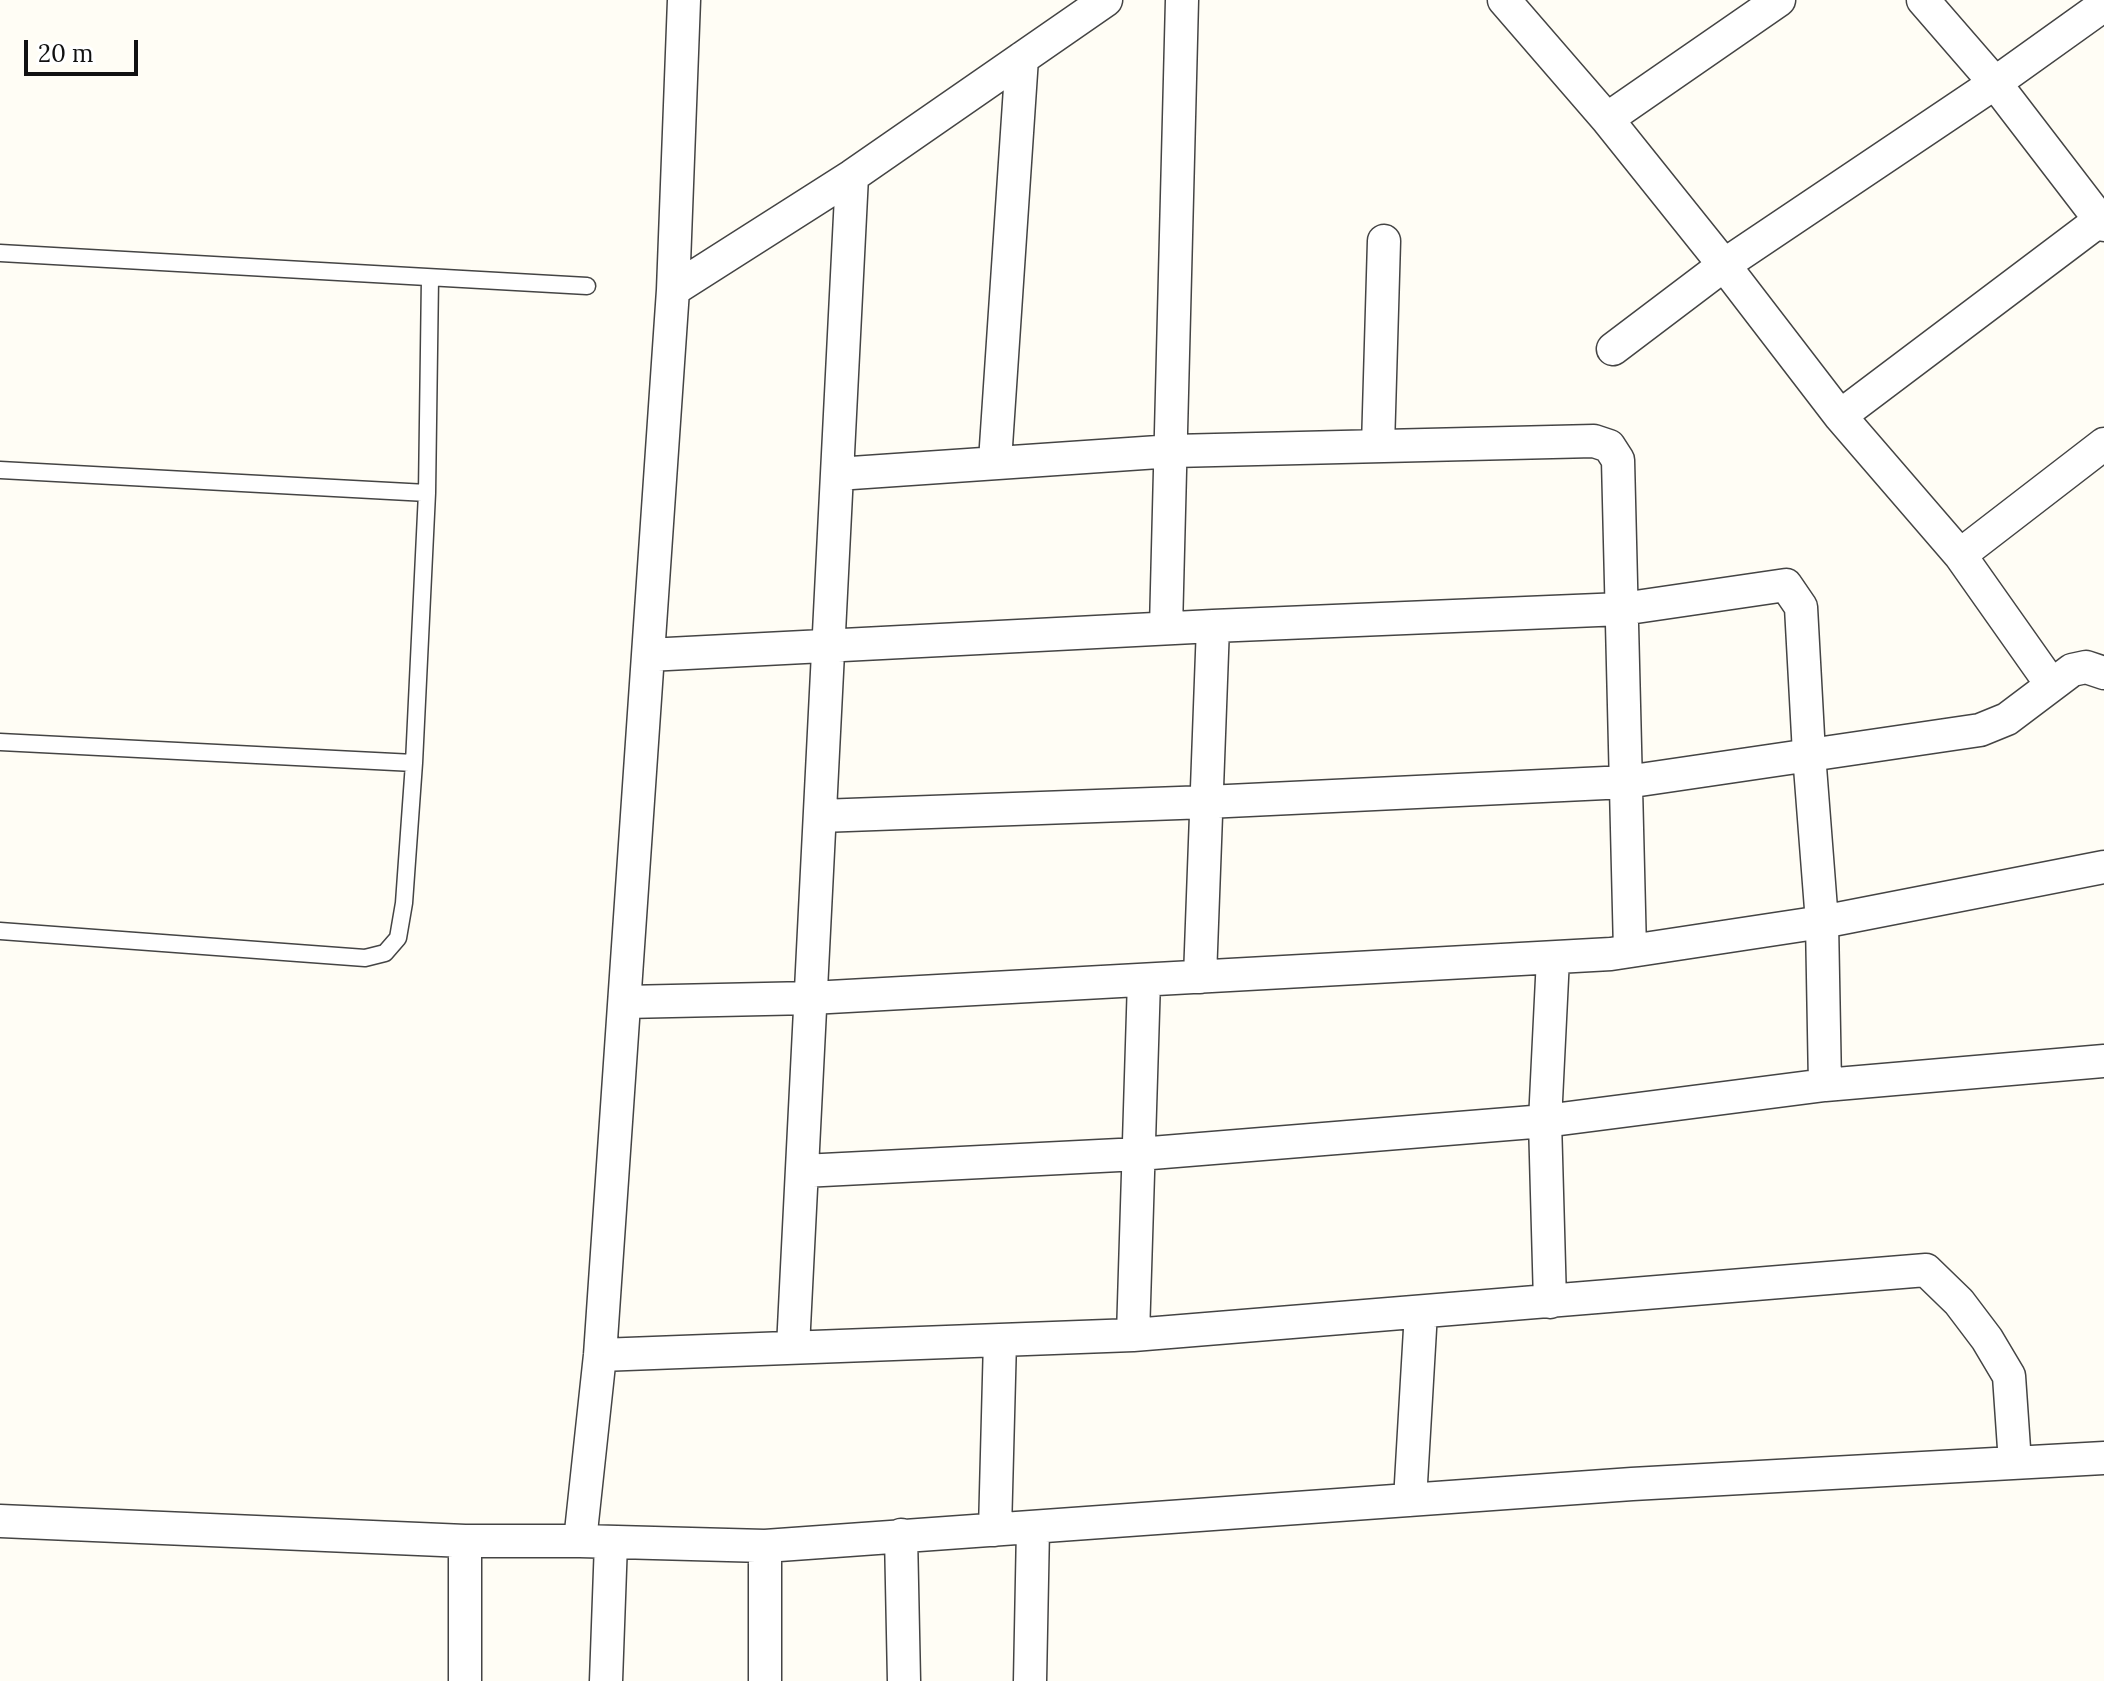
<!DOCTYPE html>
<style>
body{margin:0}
#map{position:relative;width:2104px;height:1681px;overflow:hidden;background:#fffdf5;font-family:Lora,serif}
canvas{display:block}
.scale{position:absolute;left:24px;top:40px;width:114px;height:36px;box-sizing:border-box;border:4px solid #111;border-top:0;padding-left:10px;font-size:24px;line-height:28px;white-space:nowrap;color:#111;-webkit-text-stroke:6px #fff;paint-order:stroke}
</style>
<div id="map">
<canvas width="2104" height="1681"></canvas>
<div class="scale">20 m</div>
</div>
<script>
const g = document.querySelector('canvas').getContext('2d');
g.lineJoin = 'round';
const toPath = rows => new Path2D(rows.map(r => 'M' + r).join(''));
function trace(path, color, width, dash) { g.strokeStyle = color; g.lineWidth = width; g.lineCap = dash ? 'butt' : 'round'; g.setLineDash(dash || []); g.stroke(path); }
const service = toPath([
 [0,253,587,286],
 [0,470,427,493,414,763,0,742],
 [427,493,430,278],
 [0,931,365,958,385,953,398,938,404,903,414,763]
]);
const minor = toPath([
 [1504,0,1607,119,1724,265,1840,416,1960,555,2104,444],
 [1923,0,1995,83,2104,225],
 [1607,119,1779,0],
 [673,290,852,176,1106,0],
 [1613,349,1724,265,1995,83,2104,5],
 [1840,416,2104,217],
 [1378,446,1384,241],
 [995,461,1022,58],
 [837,474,1173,451,1594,441,1609,446,1618,460,1630,951],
 [1960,555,2051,684],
 [1213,626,1622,609,1786,585,1801,607,1809,754,1822,922,1825,1085],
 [1166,628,1182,0],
 [648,655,1213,626,1200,977],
 [820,816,1207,802,1626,782,1980,730,2007,719,2072,670,2086,667,2104,673],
 [625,1002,811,998,1611,954,1822,922,2104,867],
 [803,1171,1139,1154,1545,1121,1825,1085,2104,1061],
 [1550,1302,1545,1121,1553,958],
 [1133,1335,1144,980],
 [793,1347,852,176],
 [600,1355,1133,1335,1926,1270,1959,1302,1987,1339,2009,1376,2015,1463],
 [1410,1500,1421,1312],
 [0,1521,465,1541,580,1541,600,1355,673,290,684,0],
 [995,1530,1000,1340],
 [901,1535,904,1681],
 [580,1541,765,1546,1632,1484,2104,1458],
 [465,1681,465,1541],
 [606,1681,611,1542],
 [765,1681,765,1546],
 [1030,1681,1033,1528]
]);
trace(service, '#444', 19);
trace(minor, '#444', 35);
trace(service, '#fff', 16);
trace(minor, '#fff', 32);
</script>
